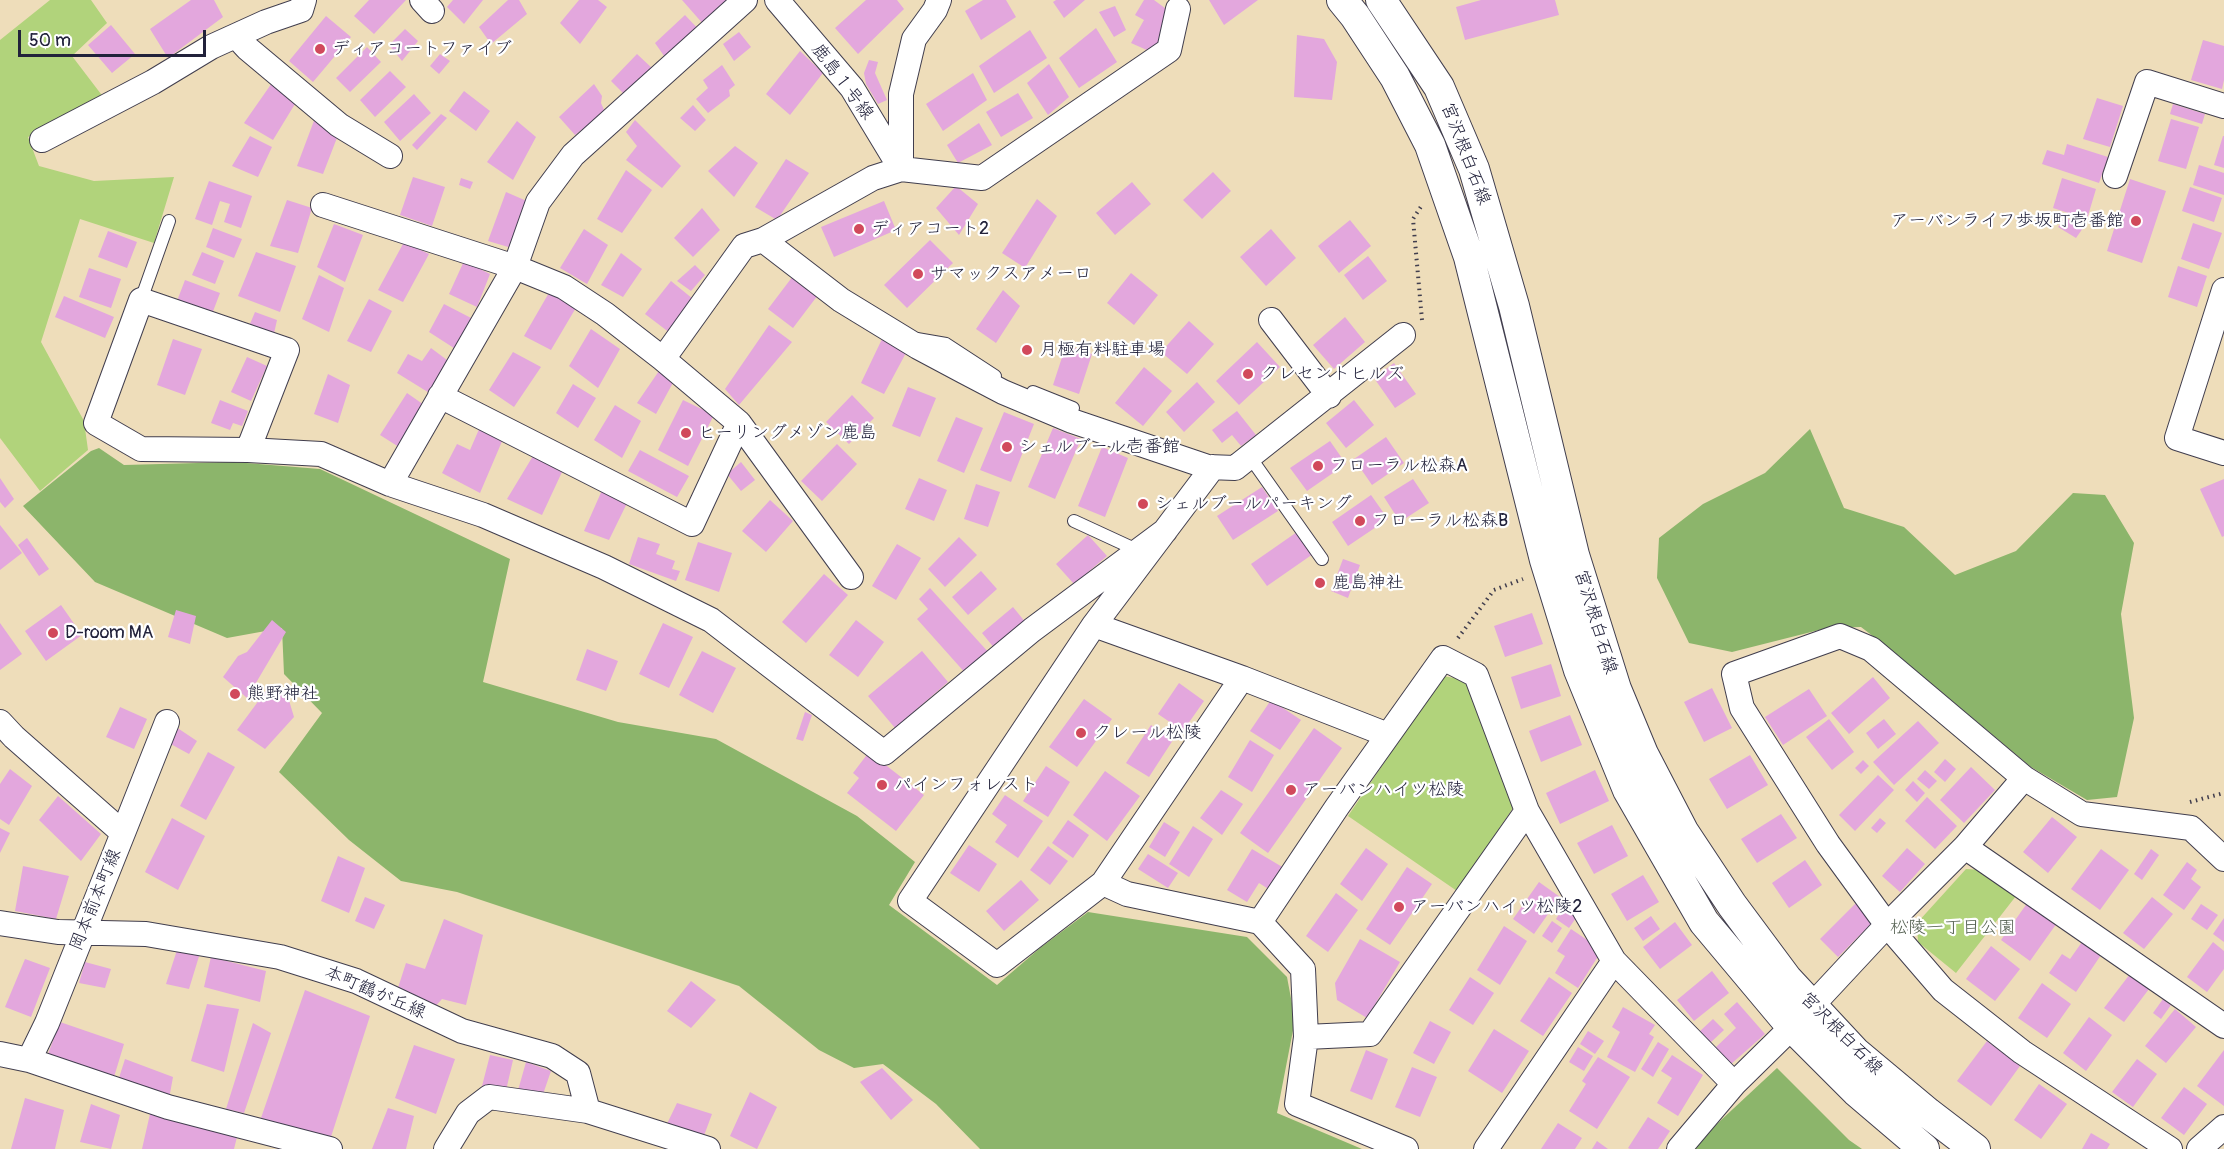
<!DOCTYPE html>
<meta charset="utf-8">
<style>
body{margin:0}
#map{position:relative;width:2224px;height:1149px;overflow:hidden;background:#eeddba;font-family:Pangolin,sans-serif}
canvas{display:block}
.scale{position:absolute;left:18px;top:30px;width:188px;height:27px;box-sizing:border-box;border:3px solid #22223b;border-top:0;padding-left:8px;font-size:18px;line-height:21px;white-space:nowrap;color:#22223b;-webkit-text-stroke:4px #fff;paint-order:stroke}
</style>
<div id="map">
<canvas width="2224" height="1149"></canvas>
<div class="scale">50 m</div>
</div>
<script>
const g = document.querySelector('canvas').getContext('2d');
g.lineJoin = 'round';
function fillPath(path, color) { g.fillStyle = color; g.fill(path, 'evenodd'); }
const toPath = rows => new Path2D(rows.map(r => 'M' + r).join(''));
function trace(path, color, width, dash) { g.strokeStyle = color; g.lineWidth = width; g.lineCap = dash ? 'butt' : 'round'; g.setLineDash(dash || []); g.stroke(path); }
function write(font, color, halo, rows, align = 'center') {
  g.font = font + ' Pangolin,"Klee One",sans-serif'; g.lineWidth = 4.5; g.setLineDash([]); g.textBaseline = 'middle'; g.strokeStyle = halo; g.fillStyle = color; for (const [text, x, y, turn = 0] of rows) {
    g.save(); g.translate(x, y); g.rotate((+turn || 0) * Math.PI / 180); g.textAlign = isNaN(turn) ? turn : align; if (halo) g.strokeText(text, 0, 0); g.fillText(text, 0, 0); g.restore();
  }
}
const green = toPath([
 [50,0,91,0,107,23,72,56,104,98,28,137,39,166,94,181,174,177,154,243,80,219,41,342,84,421,88,450,40,491,0,438,0,40],
 [1443,676,1465,680,1513,808,1457,891,1348,816],
 [1966,869,1982,870,2016,896,1956,973,1918,942,1917,923]
]);
const forest = toPath([
 [1810,429,1844,508,1904,527,1955,575,2016,551,2073,493,2105,495,2134,543,2121,614,2134,718,2117,797,2087,800,2031,767,1895,653,1861,627,1827,628,1732,652,1689,643,1657,578,1659,538,1703,504,1765,473],
 [99,448,124,465,234,462,320,469,510,559,483,682,618,722,716,739,857,816,915,862,889,905,997,985,1040,948,1088,912,1247,937,1287,977,1295,1020,1277,1113,1362,1149,980,1149,936,1104,883,1064,854,1068,819,1050,739,986,457,892,401,881,349,840,279,772,322,713,284,674,282,628,227,638,95,582,23,506,91,451],
 [1777,1068,1849,1140,1862,1149,1690,1149]
]);
const building = toPath([
 [191,0,214,0,223,17,168,58,150,29],
 [369,0,406,0,374,34,354,16],
 [453,0,483,0,464,24,447,7],
 [508,0,519,0,527,14,491,44,479,27],
 [579,0,598,0,607,7,580,44,560,23],
 [682,0,729,0,704,25],
 [866,0,897,0,904,9,858,54,835,28],
 [983,0,1006,0,1016,17,981,40,965,11],
 [1056,0,1085,0,1064,18,1053,2],
 [1144,0,1154,0,1173,14,1160,41,1149,51,1131,43,1144,20,1135,15],
 [1209,0,1258,0,1224,25],
 [1481,0,1555,0,1559,15,1465,40,1456,7],
 [1115,6,1126,30,1114,37,1099,12],
 [685,15,701,32,669,63,655,43],
 [326,16,351,37,313,82,289,61],
 [111,25,135,54,112,73,88,45],
 [1096,28,1117,62,1079,88,1059,58],
 [405,29,418,41,402,61,389,45],
 [1030,30,1047,58,994,93,979,66],
 [739,32,751,47,734,61,723,44],
 [1297,35,1324,39,1337,62,1332,100,1294,97],
 [2203,40,2224,46,2224,80,2222,89,2191,80],
 [367,47,381,62,350,92,336,78],
 [800,51,823,73,790,115,766,94],
 [440,54,450,61,439,74,430,66],
 [637,54,653,69,626,96,611,81],
 [869,60,878,62,875,73,887,100,878,104,866,84,864,73],
 [1049,64,1069,97,1048,115,1027,83],
 [722,65,735,85,729,90,730,96,708,113,696,99,708,88,703,80],
 [390,71,406,87,375,117,360,100],
 [973,73,987,100,943,131,926,104],
 [274,80,298,99,273,140,244,123],
 [594,84,602,96,601,103,605,112,575,135,559,117],
 [464,91,490,111,476,131,449,111],
 [1018,93,1033,118,1001,137,986,112],
 [414,94,431,113,400,141,384,122],
 [2097,98,2123,106,2110,147,2083,139],
 [2173,104,2205,114,2202,124,2170,114],
 [693,105,706,120,695,131,680,118],
 [441,114,447,118,417,150,412,145],
 [315,118,340,130,323,174,297,166],
 [2171,119,2199,127,2186,169,2158,161],
 [635,120,681,166,662,188,626,160,637,146,626,132],
 [517,121,536,137,513,180,487,162],
 [979,123,992,145,958,163,947,145],
 [250,136,272,147,258,177,232,166],
 [2223,136,2224,136,2224,168,2214,165],
 [2067,144,2108,157,2099,183,2042,164,2047,150,2064,155],
 [735,146,758,163,734,197,708,171],
 [786,159,809,173,777,220,755,207],
 [2199,165,2224,173,2224,195,2193,185],
 [626,170,652,190,622,233,597,219],
 [1213,172,1231,191,1202,219,1183,200],
 [413,177,445,187,432,226,400,215],
 [461,178,473,182,470,189,459,185],
 [2062,178,2096,189,2087,219,2053,208],
 [2130,179,2166,191,2142,263,2107,251],
 [209,181,252,196,241,228,224,222,230,204,220,201,212,225,195,219],
 [1132,182,1151,204,1115,235,1096,213],
 [956,186,978,204,959,235,936,208],
 [2190,187,2222,198,2214,222,2182,211],
 [506,192,529,202,515,249,488,241],
 [1037,199,1057,216,1025,268,1002,253],
 [287,200,312,208,298,253,270,246],
 [884,201,896,230,834,257,821,227],
 [702,208,720,230,693,257,674,238],
 [2065,217,2083,228,2076,238,2058,227],
 [1350,220,1371,246,1339,273,1318,246],
 [2193,223,2222,233,2209,269,2181,259],
 [334,224,363,235,345,282,317,267],
 [213,228,242,239,234,258,206,247],
 [584,229,608,245,587,284,560,268],
 [1271,229,1296,258,1266,286,1240,257],
 [108,231,137,242,127,268,98,257],
 [930,240,953,263,907,308,884,285],
 [404,242,429,254,403,302,378,290],
 [202,252,224,261,215,284,192,275],
 [256,252,296,266,280,312,238,296],
 [621,253,642,269,623,297,601,285],
 [1368,256,1387,281,1363,300,1344,275],
 [464,261,490,274,477,307,449,294],
 [695,265,705,275,691,291,677,281],
 [2178,266,2207,276,2197,307,2168,297],
 [89,268,121,279,111,308,79,297],
 [1131,273,1158,295,1134,325,1107,303],
 [319,275,344,288,329,332,302,319],
 [793,276,818,295,793,328,768,309],
 [185,280,220,293,212,314,177,301],
 [671,281,693,299,670,333,645,314],
 [1003,290,1020,306,996,343,976,329],
 [550,291,577,306,551,350,524,336],
 [64,296,114,317,105,338,55,317],
 [369,299,392,311,371,352,347,341],
 [444,304,473,319,457,350,429,332],
 [255,312,277,320,273,338,247,331],
 [1345,317,1365,342,1334,369,1313,345],
 [1189,321,1214,344,1187,374,1161,352],
 [769,325,792,342,739,405,725,389],
 [591,329,620,349,598,388,569,366],
 [173,339,202,349,185,395,157,385],
 [882,339,907,351,884,394,861,383],
 [1257,342,1280,367,1239,405,1216,381],
 [1066,345,1092,354,1079,394,1053,385],
 [431,348,451,363,431,394,397,373,408,354,422,361],
 [513,352,541,367,514,407,489,390],
 [247,357,267,366,251,401,231,392],
 [1394,363,1416,394,1395,408,1374,378],
 [1144,367,1172,391,1143,426,1115,403],
 [661,368,675,379,656,414,637,403],
 [328,374,350,385,338,423,314,414],
 [1197,382,1215,402,1184,432,1166,412],
 [573,384,596,398,578,428,556,413],
 [908,387,936,398,920,437,892,426],
 [407,393,427,407,402,449,380,435],
 [852,395,874,418,849,444,826,422],
 [220,400,248,411,242,426,233,423,230,430,211,423],
 [683,400,714,415,688,466,658,450],
 [1354,400,1374,425,1346,448,1326,423],
 [615,405,641,421,622,458,594,440],
 [1237,411,1256,435,1241,446,1232,435,1222,443,1212,430],
 [1004,412,1034,424,1011,482,980,470],
 [956,417,983,428,964,473,937,461],
 [480,427,503,439,480,493,442,473,457,444,470,450],
 [1053,428,1081,439,1055,499,1028,487],
 [1386,437,1404,463,1372,485,1354,459],
 [1330,441,1346,464,1307,491,1290,468],
 [837,444,857,464,822,501,801,481],
 [1102,447,1128,458,1105,517,1078,506],
 [640,450,689,476,677,497,628,471],
 [533,456,562,472,542,515,507,499],
 [741,462,755,480,741,491,727,474],
 [0,478,14,499,5,508,0,502],
 [919,478,947,490,934,521,905,509],
 [1413,479,1429,503,1400,522,1384,497],
 [2224,479,2224,536,2222,537,2200,489],
 [976,484,1000,492,988,527,964,519],
 [1262,487,1278,511,1233,540,1217,516],
 [603,488,629,499,609,540,584,531],
 [1371,495,1388,519,1348,546,1332,522],
 [770,500,793,521,766,552,742,531],
 [0,525,22,553,0,570],
 [1297,532,1313,554,1267,586,1251,564],
 [1088,535,1107,556,1074,584,1056,564],
 [638,537,660,544,656,554,675,561,672,569,680,571,676,581,629,564],
 [959,537,977,555,945,587,928,569],
 [27,538,49,569,39,576,18,545],
 [698,542,732,553,719,592,685,580],
 [897,544,921,558,896,600,872,586],
 [1343,559,1360,565,1348,598,1331,591],
 [981,571,997,589,968,615,952,597],
 [824,574,848,595,806,643,782,622],
 [930,588,990,654,967,675,917,619,928,609,919,599],
 [61,605,82,635,46,661,25,631],
 [1013,607,1026,623,995,649,982,633],
 [176,610,196,616,190,644,168,637],
 [1532,613,1543,644,1505,657,1494,626],
 [272,620,286,632,247,698,223,677,238,656,247,652],
 [856,620,884,642,858,677,829,655],
 [0,623,22,654,0,670],
 [663,623,693,637,669,688,639,674],
 [587,649,618,661,606,691,576,680],
 [702,651,736,668,713,713,679,695],
 [922,651,948,682,895,728,868,696],
 [1551,664,1561,696,1521,709,1511,677],
 [1873,677,1890,698,1849,734,1831,713],
 [1179,683,1204,701,1183,731,1158,714],
 [271,684,288,697,294,717,265,749,237,730],
 [1712,688,1732,728,1704,742,1684,702],
 [1809,689,1827,716,1783,745,1765,717],
 [1084,699,1112,719,1077,767,1049,747],
 [1271,700,1301,720,1280,750,1250,731],
 [120,707,147,719,134,749,106,737],
 [805,712,812,715,803,741,796,739],
 [1570,715,1582,745,1541,762,1529,731],
 [1829,719,1854,752,1832,770,1806,737],
 [1884,719,1896,734,1878,749,1866,733],
 [1918,721,1939,743,1894,785,1873,762],
 [1151,725,1173,740,1149,777,1126,763],
 [176,727,197,741,189,754,167,742],
 [1314,728,1342,748,1268,853,1240,833],
 [1250,740,1274,755,1252,792,1228,777],
 [208,752,235,767,206,820,180,806],
 [869,752,924,795,896,831,847,793,859,778,853,773],
 [1750,755,1768,785,1727,809,1709,779],
 [1945,759,1956,769,1945,782,1934,772],
 [1863,760,1869,766,1861,774,1855,768],
 [1046,766,1070,782,1048,817,1023,801],
 [1971,767,1995,790,1964,823,1940,800],
 [10,769,32,786,9,825,0,819,0,784],
 [1595,770,1609,801,1560,824,1546,793],
 [1925,770,1937,781,1929,789,1917,779],
 [1105,771,1140,796,1107,841,1073,815],
 [1878,775,1894,790,1855,831,1839,815],
 [1913,781,1925,793,1917,802,1905,790],
 [1221,790,1243,804,1222,835,1200,818],
 [1005,795,1043,821,1018,858,995,842,1007,825,992,814],
 [58,796,101,834,81,861,39,820],
 [1927,797,1957,826,1935,849,1905,821],
 [1781,814,1797,838,1757,863,1741,839],
 [2052,817,2077,837,2048,873,2023,852],
 [172,818,205,836,178,890,145,872],
 [1880,818,1886,823,1877,833,1871,828],
 [1068,820,1089,835,1073,858,1052,843],
 [1164,822,1180,832,1165,857,1149,847],
 [1612,825,1628,856,1594,874,1577,843],
 [1193,826,1213,839,1189,877,1169,864],
 [0,828,10,833,0,853],
 [969,845,997,864,979,892,950,873],
 [1048,846,1068,861,1050,885,1030,870],
 [1366,848,1388,864,1362,901,1340,884],
 [1907,848,1925,864,1900,892,1882,876],
 [1252,849,1284,868,1270,890,1259,883,1247,902,1227,890],
 [2101,849,2129,870,2100,910,2071,889],
 [2151,849,2159,855,2142,880,2134,874],
 [1148,854,1178,873,1168,888,1138,869],
 [338,856,365,868,349,913,321,901],
 [1805,860,1822,885,1789,908,1772,883],
 [2187,862,2197,870,2191,879,2201,887,2184,910,2163,895],
 [23,866,69,876,56,919,15,911],
 [1407,867,1432,884,1390,945,1366,929],
 [1643,875,1659,902,1627,921,1611,894],
 [1021,880,1039,900,1004,931,986,911],
 [1539,882,1560,897,1534,934,1513,919],
 [1336,893,1358,910,1328,952,1306,936],
 [365,897,385,905,374,929,355,921],
 [2152,897,2173,914,2144,949,2123,933],
 [2028,902,2057,923,2030,961,2001,940],
 [1566,903,1580,912,1569,928,1556,919],
 [1856,903,1874,921,1838,957,1820,939],
 [2201,904,2218,915,2207,930,2191,919],
 [1651,916,1660,929,1643,941,1634,928],
 [2224,918,2224,942,2213,934],
 [444,919,483,935,466,1005,442,999,433,1009,396,994,406,963,425,969],
 [1552,921,1562,928,1552,943,1542,936],
 [1675,922,1692,945,1660,969,1643,947],
 [1504,926,1527,941,1500,985,1477,970],
 [1571,929,1602,950,1578,988,1555,973,1565,956,1557,951],
 [1360,939,1400,962,1367,1018,1337,1000,1335,983],
 [2082,942,2101,955,2076,992,2049,973,2062,954,2070,959],
 [2213,942,2224,951,2224,969,2207,992,2187,977],
 [1991,946,2020,969,1995,1001,1966,979],
 [178,947,200,953,189,989,166,984],
 [211,957,266,971,260,1002,204,987],
 [25,959,50,968,31,1017,5,1007],
 [85,962,111,969,105,988,79,983],
 [1712,971,1729,993,1694,1021,1677,1000],
 [2130,974,2149,989,2124,1022,2104,1008],
 [1470,977,1494,993,1473,1025,1449,1010],
 [1549,977,1572,993,1543,1036,1520,1021],
 [691,981,716,1000,691,1028,667,1011],
 [2042,983,2071,1004,2047,1038,2018,1018],
 [305,990,370,1016,329,1143,261,1118],
 [2163,999,2171,1005,2161,1019,2153,1013],
 [1737,1002,1765,1034,1730,1065,1715,1048,1736,1028,1724,1014],
 [207,1004,239,1009,224,1072,191,1061],
 [1623,1007,1655,1025,1649,1034,1654,1037,1635,1072,1607,1057,1620,1032,1612,1027],
 [2175,1009,2196,1027,2166,1063,2145,1046],
 [2089,1017,2112,1035,2086,1071,2063,1053],
 [1713,1019,1724,1030,1709,1044,1699,1032],
 [1430,1021,1451,1032,1434,1064,1413,1053],
 [60,1022,124,1044,114,1077,48,1054],
 [253,1023,271,1033,244,1113,226,1109],
 [1494,1029,1529,1051,1502,1093,1468,1071],
 [1588,1031,1604,1041,1595,1054,1580,1044],
 [1987,1041,2020,1066,1991,1106,1957,1081],
 [1658,1042,1669,1049,1653,1077,1641,1069],
 [414,1045,455,1059,436,1114,395,1098],
 [1578,1047,1593,1056,1584,1071,1569,1062],
 [1366,1050,1388,1059,1372,1100,1350,1091],
 [2224,1050,2224,1106,2197,1086],
 [490,1055,513,1060,505,1095,481,1090],
 [1672,1055,1703,1075,1678,1116,1657,1103,1672,1078,1661,1071],
 [1598,1057,1630,1077,1597,1129,1569,1111,1586,1084,1582,1081],
 [125,1059,173,1077,169,1099,118,1081],
 [2137,1059,2157,1074,2133,1107,2112,1092],
 [526,1062,551,1071,541,1100,517,1094],
 [1412,1067,1437,1077,1420,1117,1395,1107],
 [882,1068,913,1100,891,1120,860,1082],
 [2039,1084,2067,1104,2041,1139,2014,1120],
 [2184,1087,2207,1104,2184,1135,2161,1118],
 [750,1092,777,1107,757,1149,730,1136],
 [25,1098,64,1110,55,1149,11,1149],
 [677,1103,712,1114,702,1141,665,1128],
 [91,1104,120,1115,111,1149,80,1142],
 [388,1108,414,1116,406,1149,372,1149],
 [150,1114,237,1137,234,1149,142,1149],
 [1648,1117,1670,1131,1658,1149,1630,1149,1628,1148],
 [1558,1123,1582,1138,1575,1149,1541,1149],
 [2091,1133,2110,1144,2107,1149,2082,1149],
 [1597,1141,1608,1149,1592,1149]
]);
const path = toPath([
 [1422,320,1413,219,1422,205],
 [1458,638,1494,590,1523,579],
 [2190,802,2224,793]
]);
const service = toPath([
 [141,300,169,221],
 [917,339,946,344,995,376],
 [1033,392,1073,408],
 [1250,457,1322,559],
 [1074,521,1139,551]
]);
const minor = toPath([
 [422,0,432,11],
 [777,0,852,88,901,169],
 [1178,9,1169,50,982,178,901,169,873,178,763,240,841,300,918,347,963,371,1003,392,1072,421,1208,467,1235,468,1403,335],
 [236,36,247,48,339,125,390,156],
 [42,140,153,82,211,47,266,22,301,10,304,0],
 [901,169,901,94,914,39,935,10,939,0],
 [2115,176,2147,82,2224,106],
 [323,205,515,267,564,287,605,314,663,359,739,423,692,524,440,396],
 [2224,290,2177,438,2224,453],
 [1271,320,1329,396],
 [663,359,744,246,763,240],
 [739,423,851,577],
 [248,450,287,350,141,300,96,423,141,449,248,450,321,454,390,484,483,515,604,567,711,620,884,753,1032,630,1165,531],
 [1213,467,1094,625,910,901,997,965,1103,883,1242,678,1388,735],
 [390,484,515,267,538,202,573,155,745,0],
 [1094,625,1242,678],
 [0,722,14,737,123,833,47,1023,29,1060,0,1054],
 [2024,778,1871,649,1840,636,1734,674,1742,708,1828,844,1887,925,1943,990,2022,1052,2170,1149],
 [123,833,167,722],
 [1965,847,2224,1026],
 [1103,883,1127,894,1260,922,1303,969,1306,1037,1297,1104,1406,1149],
 [1260,922,1337,807,1443,658,1476,675,1527,811,1614,961,1734,1084],
 [0,923,58,932,146,934,280,957,356,981,462,1031,552,1056,578,1073,588,1111,708,1149],
 [1306,1037,1370,1034,1527,811],
 [29,1060,168,1107,330,1149],
 [446,1149,468,1113,489,1097,588,1111],
 [1486,1149,1614,961],
 [1679,1149,1734,1084,1792,1027,1887,925,1965,847,2024,778,2082,814,2191,828,2224,859],
 [2199,1149,2224,1127]
]);
const tertiary = toPath([
 [1342,0,1355,16,1395,77,1430,145,1469,257,1545,560,1579,670,1628,790,1704,922,1792,1027,1856,1091,1924,1149],
 [1381,0,1439,87,1474,169,1514,306,1574,555,1616,689,1643,754,1683,831,1732,905,1787,979,1855,1052,1928,1113,1975,1149]
]);
const markers = [
 [320,49,6,"#d1495b"],
 [2136,221,6,"#d1495b"],
 [859,229,6,"#d1495b"],
 [918,274,6,"#d1495b"],
 [1027,350,6,"#d1495b"],
 [1248,374,6,"#d1495b"],
 [686,433,6,"#d1495b"],
 [1007,447,6,"#d1495b"],
 [1318,466,6,"#d1495b"],
 [1143,504,6,"#d1495b"],
 [1360,521,6,"#d1495b"],
 [1320,583,6,"#d1495b"],
 [53,633,6,"#d1495b"],
 [235,694,6,"#d1495b"],
 [1081,733,6,"#d1495b"],
 [882,785,6,"#d1495b"],
 [1291,790,6,"#d1495b"],
 [1399,907,6,"#d1495b"]
];
const poiNames = [
 ["ディアコートファイブ",332,49],
 ["アーバンライフ歩坂町壱番館",2124,221,"right"],
 ["ディアコート2",871,229],
 ["サマックスアメーロ",930,274],
 ["月極有料駐車場",1039,350],
 ["クレセントヒルズ",1260,374],
 ["ヒーリングメゾン鹿島",698,433],
 ["シェルブール壱番館",1019,447],
 ["フローラル松森A",1330,466],
 ["シェルブールパーキング",1155,504],
 ["フローラル松森B",1372,521],
 ["鹿島神社",1332,583],
 ["D-room MA",65,633],
 ["熊野神社",247,694],
 ["クレール松陵",1093,733],
 ["パインフォレスト",894,785],
 ["アーバンハイツ松陵",1303,790],
 ["アーバンハイツ松陵2",1411,907]
];
const streetNames = [
 ["鹿島１号線",842,82,53],
 ["宮沢根白石線",1465,154,69],
 ["宮沢根白石線",1595,622,73],
 ["岡本前本町線",96,900,-68],
 ["本町鶴が丘線",375,993,23],
 ["宮沢根白石線",1841,1034,45]
];
const parkNames = [
 ["松陵一丁目公園",1953,928]
];
fillPath(green, '#b1d37b');
fillPath(forest, '#8cb56b');
fillPath(building, '#e3a7dd');
trace(service, '#413e4e', 14);
trace(minor, '#413e4e', 26);
trace(tertiary, '#413e4e', 32);
trace(path, '#413e4e', 4, [1.5, 4.5]);
trace(service, '#fff', 12);
trace(minor, '#fff', 24);
trace(tertiary, '#fff', 30);
for (const [x, y, r, color] of markers) { const dot = new Path2D(); dot.arc(x, y, r, 0, 2 * Math.PI); g.fillStyle = color; g.fill(dot); trace(dot, '#fff', 2); }
write('18px', '#22223b', '#fff', poiNames, 'left');
write('18px', '#22223b', '#fff', streetNames);
write('18px', '#546051', '#fff', parkNames);
</script>
